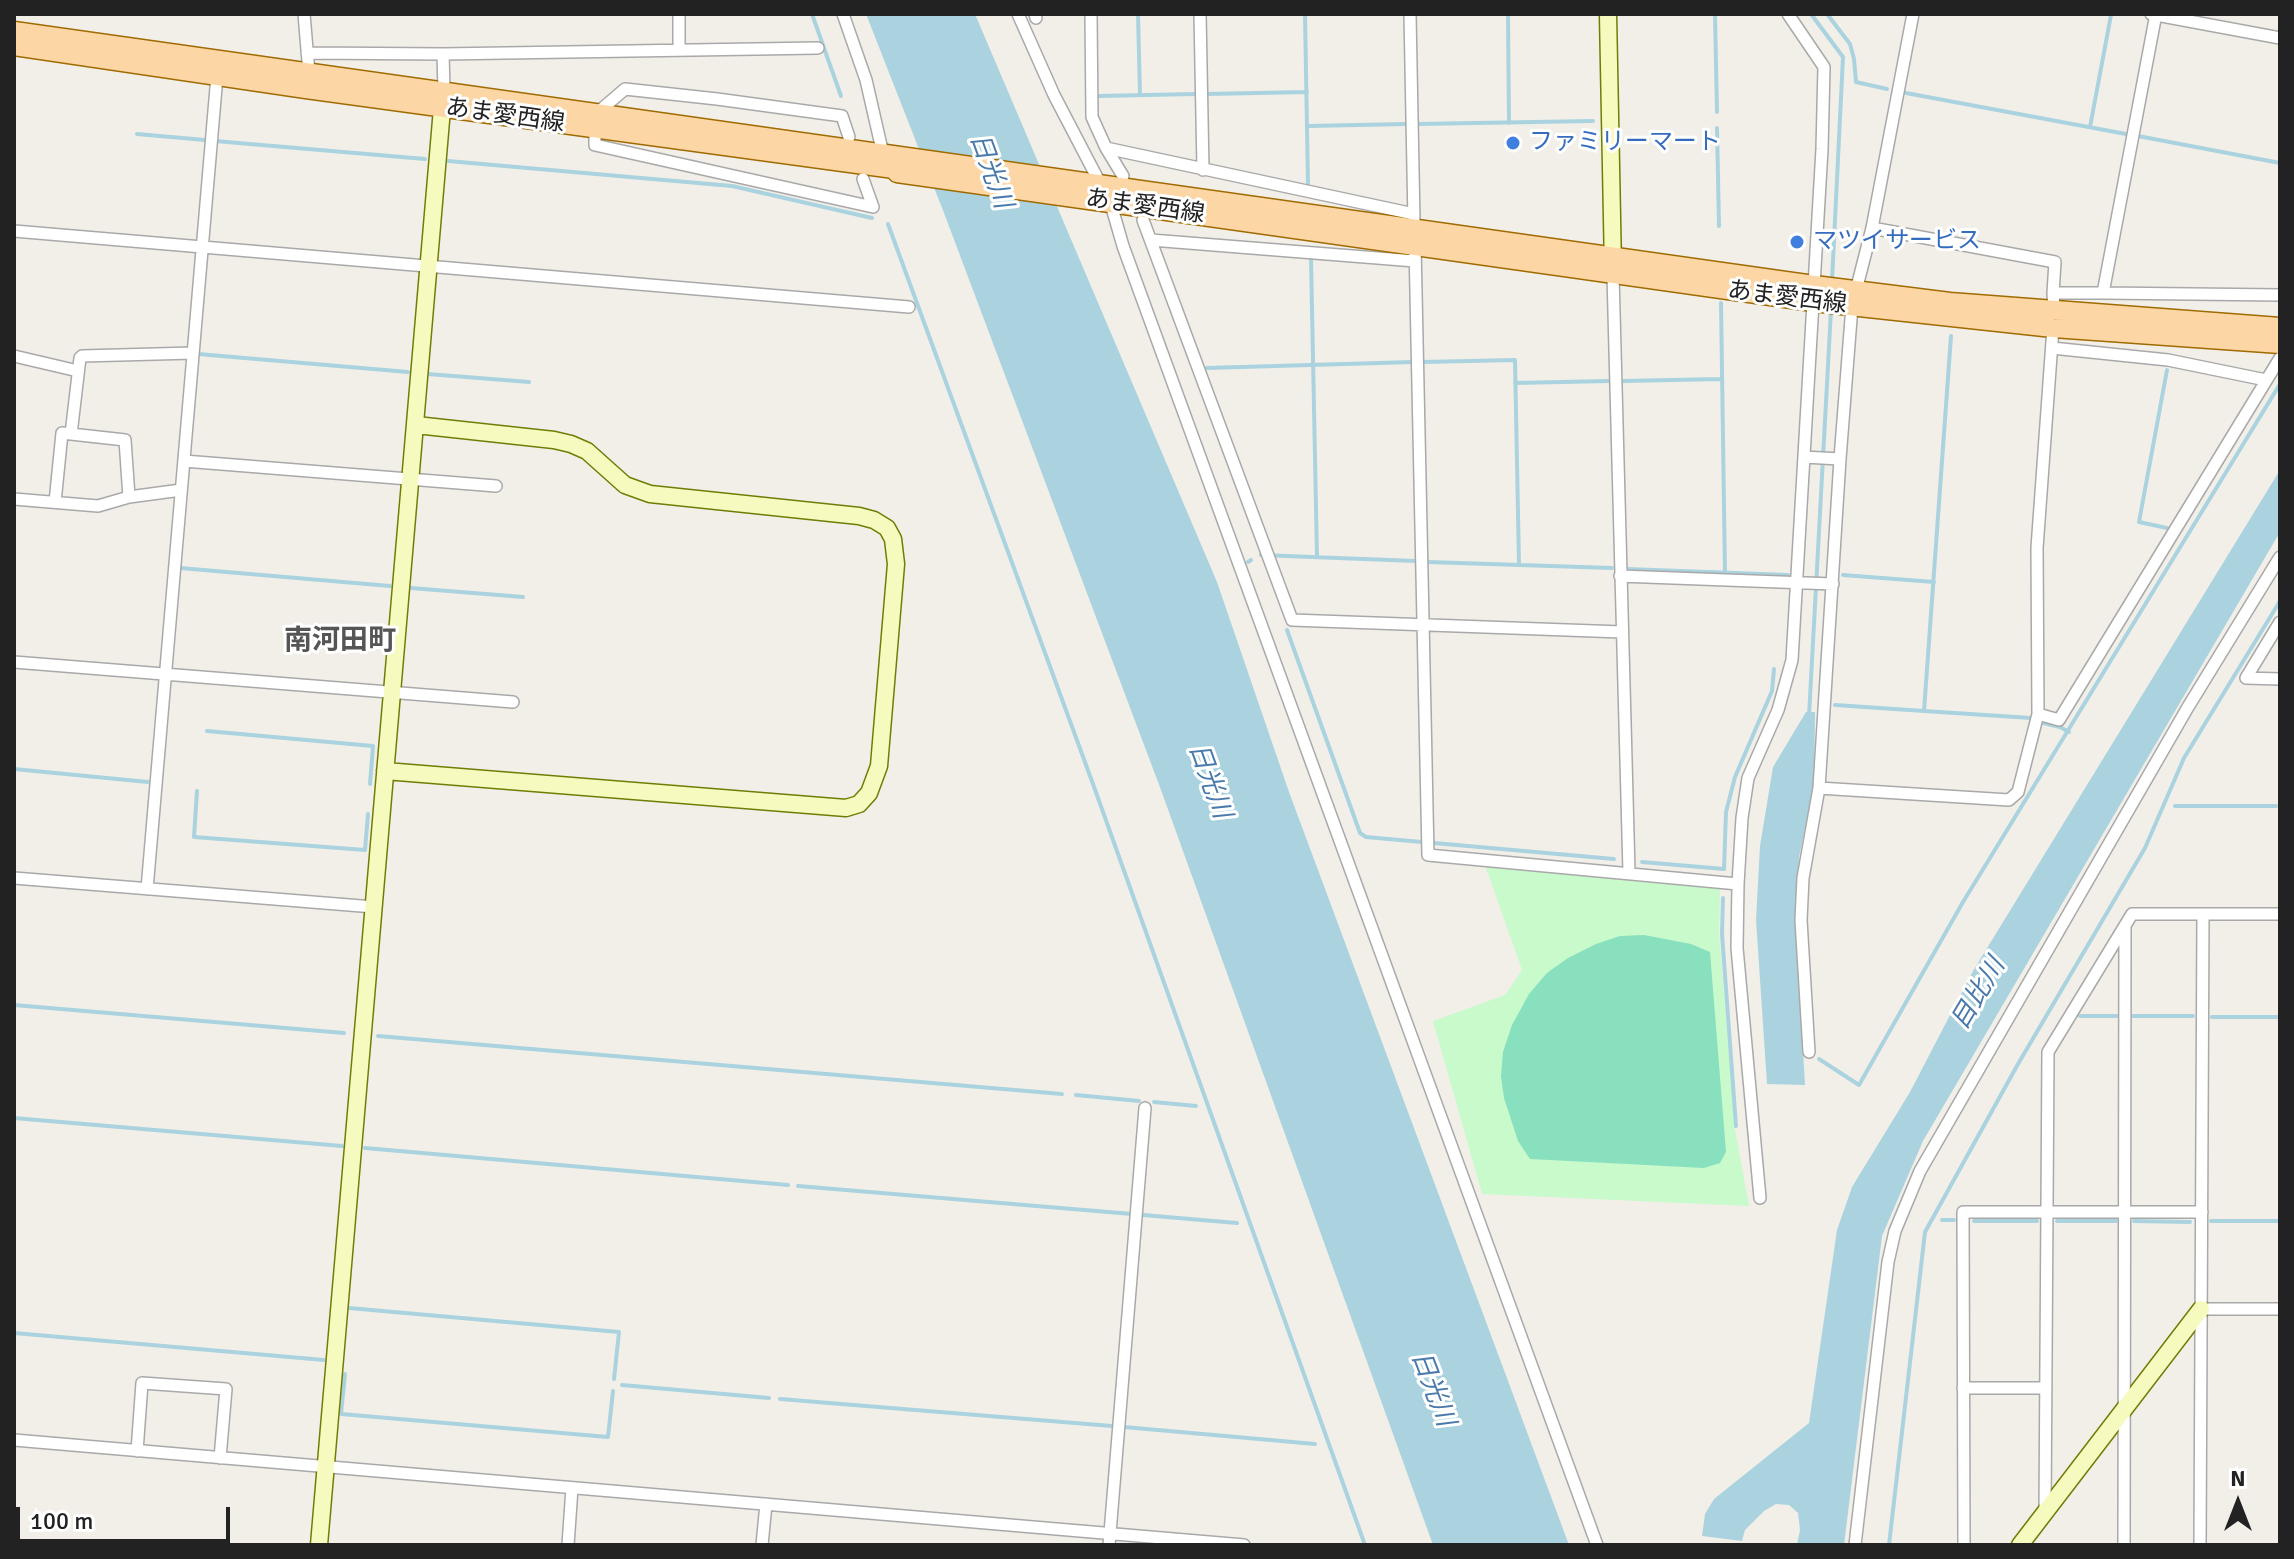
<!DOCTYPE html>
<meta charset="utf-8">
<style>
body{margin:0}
#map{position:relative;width:2294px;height:1559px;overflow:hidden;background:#f2efe9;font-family:Signika,sans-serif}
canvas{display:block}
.frame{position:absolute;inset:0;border:16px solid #222;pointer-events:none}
.north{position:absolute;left:2198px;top:1463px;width:80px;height:80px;-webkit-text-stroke:6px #fff;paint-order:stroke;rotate:0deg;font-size:22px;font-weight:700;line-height:32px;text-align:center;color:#222}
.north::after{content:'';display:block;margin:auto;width:28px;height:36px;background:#222;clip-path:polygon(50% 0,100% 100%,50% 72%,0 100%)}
.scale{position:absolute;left:16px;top:1507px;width:214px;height:36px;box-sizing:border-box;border:4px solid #222;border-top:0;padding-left:10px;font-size:24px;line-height:28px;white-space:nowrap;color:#222;-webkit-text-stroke:6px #fff;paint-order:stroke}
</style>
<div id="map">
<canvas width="2294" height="1559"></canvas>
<div class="frame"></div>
<div class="north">N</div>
<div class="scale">100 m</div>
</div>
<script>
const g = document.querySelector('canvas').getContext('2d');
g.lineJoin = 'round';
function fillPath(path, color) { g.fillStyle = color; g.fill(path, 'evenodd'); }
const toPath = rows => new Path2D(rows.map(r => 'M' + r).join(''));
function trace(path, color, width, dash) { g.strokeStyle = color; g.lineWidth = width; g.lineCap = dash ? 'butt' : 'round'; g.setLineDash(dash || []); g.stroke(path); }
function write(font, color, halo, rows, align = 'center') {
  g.font = font + ' Signika,"Noto Sans JP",sans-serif'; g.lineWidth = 6; g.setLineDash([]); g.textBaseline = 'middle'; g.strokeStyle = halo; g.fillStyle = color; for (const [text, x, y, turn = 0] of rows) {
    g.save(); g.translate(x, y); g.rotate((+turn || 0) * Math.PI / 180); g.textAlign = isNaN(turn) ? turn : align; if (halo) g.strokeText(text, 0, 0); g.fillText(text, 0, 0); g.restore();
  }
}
const park = toPath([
 [1485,865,1619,876,1621,880,1720,889,1719,934,1735,1129,1749,1206,1482,1194,1433,1021,1505,995,1522,970]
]);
const pitch = toPath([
 [1644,935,1691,944,1710,952,1726,1152,1720,1163,1704,1168,1530,1159,1518,1141,1504,1098,1501,1076,1503,1052,1512,1025,1529,994,1547,973,1568,958,1596,944,1620,936]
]);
const water = toPath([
 [866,14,975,14,1217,582,1289,792,1569,1545,1433,1545,1161,790,944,213],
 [2280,470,2280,532,1923,1141,1882,1236,1844,1545,1797,1545,1800,1530,1798,1513,1789,1505,1776,1504,1764,1511,1745,1530,1742,1541,1702,1536,1705,1514,1714,1499,1809,1423,1837,1230,1852,1187,1910,1092,1973,971],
 [1806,712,1815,712,1814,785,1799,857,1796,925,1805,1085,1767,1084,1756,920,1760,846,1773,767]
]);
const stream = toPath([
 [812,14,841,96],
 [1138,14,1140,95],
 [1305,14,1308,186],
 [1508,14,1509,123],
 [1715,14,1717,112],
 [1811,14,1843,57,1832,281],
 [1827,14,1850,44,1854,59,1856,82,1887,89],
 [1906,93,2126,134],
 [1207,94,1307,92],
 [1099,96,1196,94],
 [1417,124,1593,121],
 [1308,126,1406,124],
 [2090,127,2111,15],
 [1717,128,1719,226],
 [137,134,205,140],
 [2138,136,2280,163],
 [215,141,425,159],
 [448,161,732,186,872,218],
 [888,224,1093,784,1365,1545],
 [1311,259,1317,557],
 [1721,303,1725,573],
 [1951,336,1924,711,2031,718],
 [198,354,408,372],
 [1423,362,1515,360,1519,565],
 [1207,368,1413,362],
 [428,374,529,382],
 [1623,381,1721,379],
 [1515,383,1609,381],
 [2167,528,2139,522,2167,370],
 [1261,555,1415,561],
 [1248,562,1251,560],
 [1428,562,1612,568],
 [180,568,390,586],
 [1627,569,1788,575],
 [1843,575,1934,582],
 [411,588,523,597],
 [1287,630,1360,833,1366,837,1422,842],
 [1835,705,1924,711],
 [1809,716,1831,310],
 [2043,723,2060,727,2069,732],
 [207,731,373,746,370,784],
 [14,769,148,782],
 [197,791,194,837,365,850,368,814],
 [2175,806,2276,806],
 [1434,843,1614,859],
 [1642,862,1724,869,1726,812,1735,777,1772,691,1774,669],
 [1723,898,1722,934,1736,1126],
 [14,1005,344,1033],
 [2080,1016,2118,1016],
 [2133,1016,2193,1016],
 [2212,1017,2280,1017],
 [378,1036,1062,1094],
 [1819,1059,1859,1085,1963,902,2280,384],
 [1076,1095,1139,1101],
 [1154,1102,1196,1106],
 [14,1118,342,1146],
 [365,1148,788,1185],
 [798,1186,1132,1214],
 [1143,1215,1237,1223],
 [1942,1220,1954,1220],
 [1974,1221,2037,1221],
 [2057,1221,2116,1221],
 [2134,1221,2190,1222],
 [2211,1221,2280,1221],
 [349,1308,619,1332,614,1379],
 [14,1333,324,1360],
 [345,1374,341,1414,608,1437,613,1391],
 [622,1385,769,1398],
 [780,1399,1112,1426],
 [1124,1427,1315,1444],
 [1889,1545,1925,1232,2018,1064,2145,848,2184,758,2280,601]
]);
const street = toPath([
 [304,14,309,73],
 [679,14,679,50],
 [843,14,866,80,883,154],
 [1018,14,1054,95,1101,185],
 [1035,14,1036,18],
 [1091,14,1092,117,1106,148,1123,176],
 [1200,14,1203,170],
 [1410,14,1414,222],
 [2151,14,2280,38],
 [307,53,443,54],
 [444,91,443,54,818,48],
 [597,113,625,89,717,99,842,116,849,137],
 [595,129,595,145,873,207,863,179],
 [1106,148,1414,214],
 [1110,201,1123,246,1597,1545],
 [1143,220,1292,620,1622,632],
 [1872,228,2055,262,2053,293],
 [14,231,909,307],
 [1151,240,1415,261],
 [1415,246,1428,855,1738,884],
 [1613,275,1629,872],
 [2103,293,2280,295],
 [2054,310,2053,293,2103,293,2156,14],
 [2052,348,2168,360,2266,380],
 [14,356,78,371],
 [71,434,80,358,82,356,193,353],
 [1804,457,1840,459],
 [184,461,496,486],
 [14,499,98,506,129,497,181,490],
 [55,502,62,433,125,440,129,497],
 [1620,576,1833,584],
 [2280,622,2246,678,2280,679],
 [14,662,513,702],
 [2038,714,2059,720,2280,358],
 [1819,788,2009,800,2018,792,2038,714,2037,548,2053,328],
 [14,878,374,907],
 [147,889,217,76],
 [1809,1052,1801,920,1803,878,1819,788,1840,459,1852,306,1872,228,1913,14],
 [1760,1198,1737,948,1738,884,1742,818,1748,778,1778,710,1792,660,1822,149,1824,67,1788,14],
 [2201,1309,2280,1309],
 [1963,1388,2046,1388],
 [14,1440,1244,1545],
 [137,1451,142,1383,226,1389,220,1458],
 [2045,1512,2048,1052,2132,914,2280,914],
 [568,1545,572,1488],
 [762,1545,766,1504],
 [1109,1545,1145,1108],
 [1855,1545,1888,1262,1895,1231,1920,1171,2188,707,2280,557],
 [1964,1545,1963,1212,2202,1212],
 [2124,1545,2125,926],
 [2200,1545,2203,914]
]);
const secondary = toPath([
 [1608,14,1613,269],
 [385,771,846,808,859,804,869,793,879,766,896,564,893,539,887,528,874,520,859,516,650,494,625,485,587,451,571,444,554,440,416,425],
 [319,1545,443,97],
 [2020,1545,2201,1309]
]);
const primary = toPath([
 [14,31,1814,285,1950,302,2280,327],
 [14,46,306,89,894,169,897,173,1813,302,2053,328,2280,344]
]);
const markers = [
 [1513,143,8,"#3f7fe0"],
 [1797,242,8,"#3f7fe0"]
];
const streetNames = [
 ["あま愛西線",505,116,8],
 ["あま愛西線",1145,207,8],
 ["あま愛西線",1787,298,7]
];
const shopNames = [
 ["ファミリーマート",1529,143],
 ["マツイサービス",1813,242]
];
const waterNames = [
 ["日光川",990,171,70],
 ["日光川",1209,781,70],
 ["目比川",1979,994,-59],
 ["日光川",1432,1389,69]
];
const quarterNames = [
 ["南河田町",340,642]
];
fillPath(park, '#c8facc');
fillPath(pitch, '#88e0be');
fillPath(water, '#aad3df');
trace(stream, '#aad3df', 4);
trace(street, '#a9a9a9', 14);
trace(secondary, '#707d05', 19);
trace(primary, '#a06b00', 21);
trace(street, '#fff', 11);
trace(secondary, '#f7fabf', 16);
trace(primary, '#fcd6a4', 18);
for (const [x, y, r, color] of markers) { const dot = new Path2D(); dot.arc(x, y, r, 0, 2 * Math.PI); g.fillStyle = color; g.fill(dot); trace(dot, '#fff', 3); }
write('24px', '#222', '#fff', streetNames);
write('24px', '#366cbe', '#fff', shopNames, 'left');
write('italic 26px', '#4a7aab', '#fff', waterNames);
write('bold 28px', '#555', '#fff', quarterNames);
</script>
